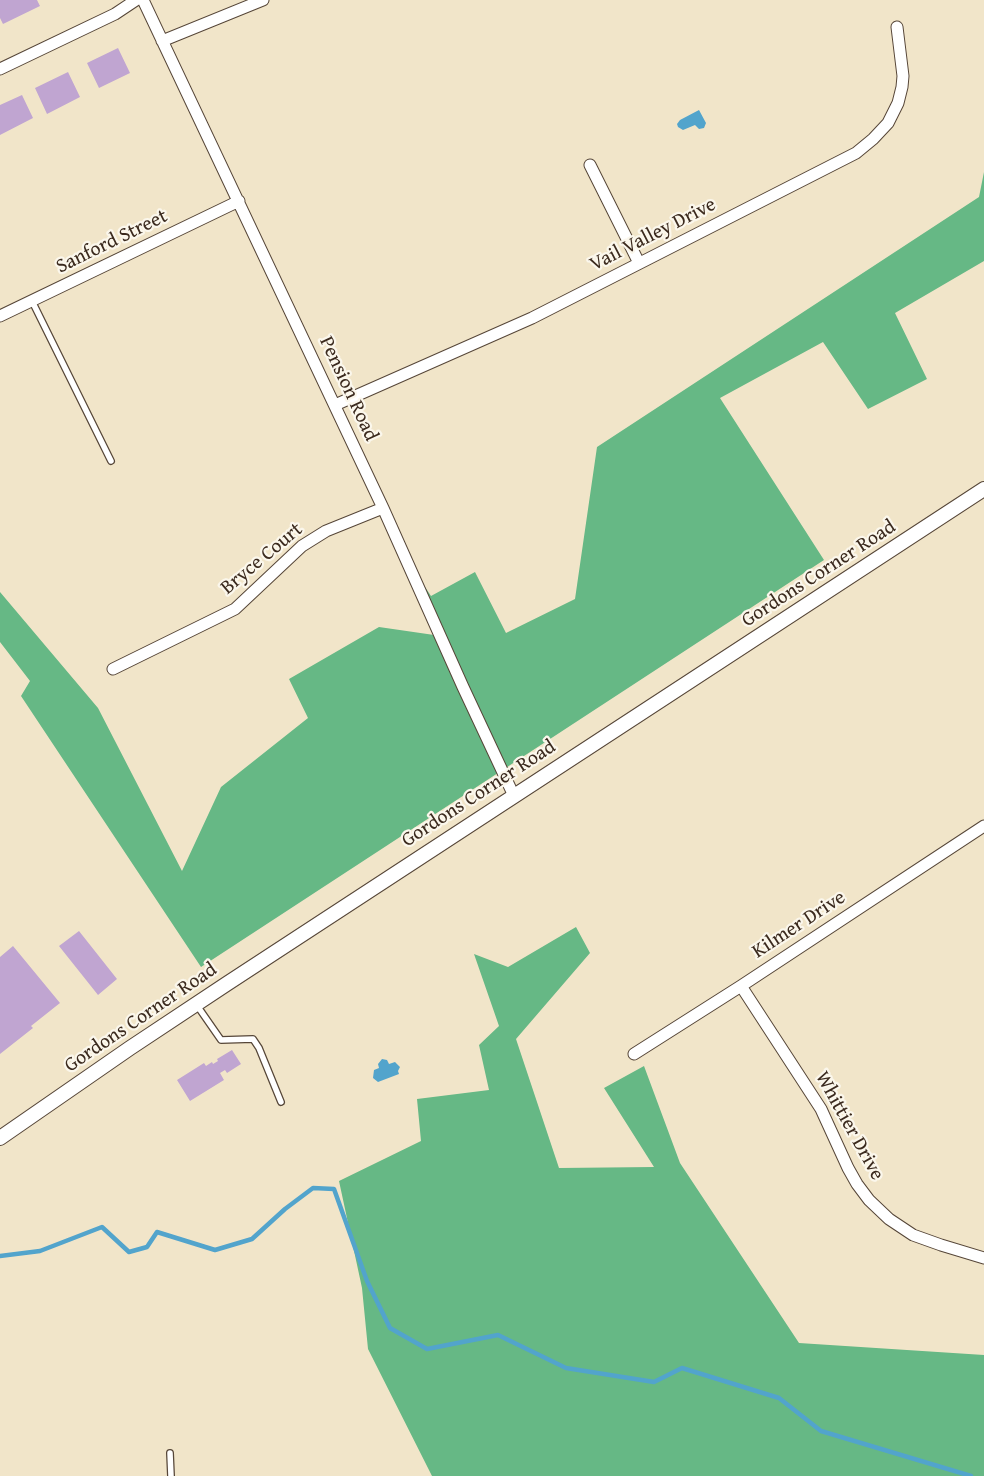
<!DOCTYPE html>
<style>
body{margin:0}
canvas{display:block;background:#f1e5c9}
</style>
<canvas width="984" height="1476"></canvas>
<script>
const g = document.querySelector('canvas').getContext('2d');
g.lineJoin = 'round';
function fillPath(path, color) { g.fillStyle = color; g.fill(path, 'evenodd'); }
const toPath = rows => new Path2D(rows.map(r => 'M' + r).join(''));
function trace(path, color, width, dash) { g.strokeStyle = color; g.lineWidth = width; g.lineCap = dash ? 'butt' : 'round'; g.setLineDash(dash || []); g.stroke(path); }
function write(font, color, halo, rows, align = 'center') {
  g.font = font + ' "Gentium Book Plus",serif'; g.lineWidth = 4.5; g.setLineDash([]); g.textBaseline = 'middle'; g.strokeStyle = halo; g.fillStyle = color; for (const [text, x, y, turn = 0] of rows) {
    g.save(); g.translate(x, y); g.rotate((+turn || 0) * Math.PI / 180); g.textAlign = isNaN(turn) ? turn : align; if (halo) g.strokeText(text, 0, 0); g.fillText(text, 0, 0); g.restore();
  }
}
const forest = toPath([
 [984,172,984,261,895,313,927,379,868,409,823,342,720,398,824,560,201,967,21,696,30,681,0,642,0,592,98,708,182,871,221,787,308,718,289,679,379,627,441,636,419,578,431,596,475,572,506,633,575,599,597,447,979,197],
 [576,927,590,953,516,1039,559,1168,654,1167,604,1088,644,1066,680,1163,799,1343,984,1355,984,1476,432,1476,368,1349,362,1288,339,1181,421,1141,417,1099,489,1090,479,1045,499,1026,474,954,508,967]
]);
const water = toPath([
 [699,110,706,123,704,128,699,129,695,125,683,130,678,127,677,124,680,120],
 [382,1059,387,1060,389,1064,395,1062,400,1067,398,1071,399,1074,378,1082,373,1078,374,1070,379,1068,378,1064]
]);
const stream = toPath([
 [0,1256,40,1251,102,1227,129,1252,147,1247,157,1232,215,1250,252,1239,285,1209,313,1188,334,1189,367,1281,390,1328,427,1349,498,1335,566,1368,654,1382,682,1368,779,1398,821,1431,971,1476]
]);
const building = toPath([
 [0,0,37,0,40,6,3,24,0,18],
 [118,48,130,73,99,88,87,63],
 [68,72,80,97,47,114,35,88],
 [22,95,33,118,0,135,0,105],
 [79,931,117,979,98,995,59,946],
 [13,946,60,1003,31,1026,33,1028,0,1054,0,957],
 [232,1050,241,1064,227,1073,225,1070,220,1073,224,1080,190,1101,177,1080,204,1063,206,1066,212,1062,213,1064,218,1061,217,1059]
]);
const service = toPath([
 [32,301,111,461],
 [196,1004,221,1040,253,1039,259,1048,281,1102],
 [170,1453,171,1476]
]);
const minor = toPath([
 [143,0,383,508,463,687,514,796],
 [162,41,263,0],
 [0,69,115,14,136,0],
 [590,165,639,263],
 [0,316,239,201],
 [335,405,532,318,856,153,873,139,888,123,898,103,902,87,903,76,897,27],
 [113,669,235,609,302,546,326,531,383,508],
 [741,986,821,1109,848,1168,857,1184,869,1200,889,1219,913,1235,941,1245,984,1258],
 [634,1054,741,986,984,826]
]);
const tertiary = toPath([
 [0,1138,130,1048,228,983,984,489]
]);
const streetNames = [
 ["Vail Valley Drive",653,235,-27],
 ["Sanford Street",112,242,-26],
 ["Pension Road",348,389,65],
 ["Bryce Court",262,559,-40],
 ["Gordons Corner Road",819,574,-33],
 ["Gordons Corner Road",479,794,-33],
 ["Kilmer Drive",799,925,-33],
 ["Gordons Corner Road",141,1018,-34],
 ["Whittier Drive",849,1126,61]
];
fillPath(forest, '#66b885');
fillPath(water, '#52a4cc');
trace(stream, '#52a4cc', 4.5);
fillPath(building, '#c0a5d1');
trace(service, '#564638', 8);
trace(minor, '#564638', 13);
trace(tertiary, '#564638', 16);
trace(service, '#fff', 5.5);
trace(minor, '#fff', 11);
trace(tertiary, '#fff', 14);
write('20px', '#3b2a1e', '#fbf7ec', streetNames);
</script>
